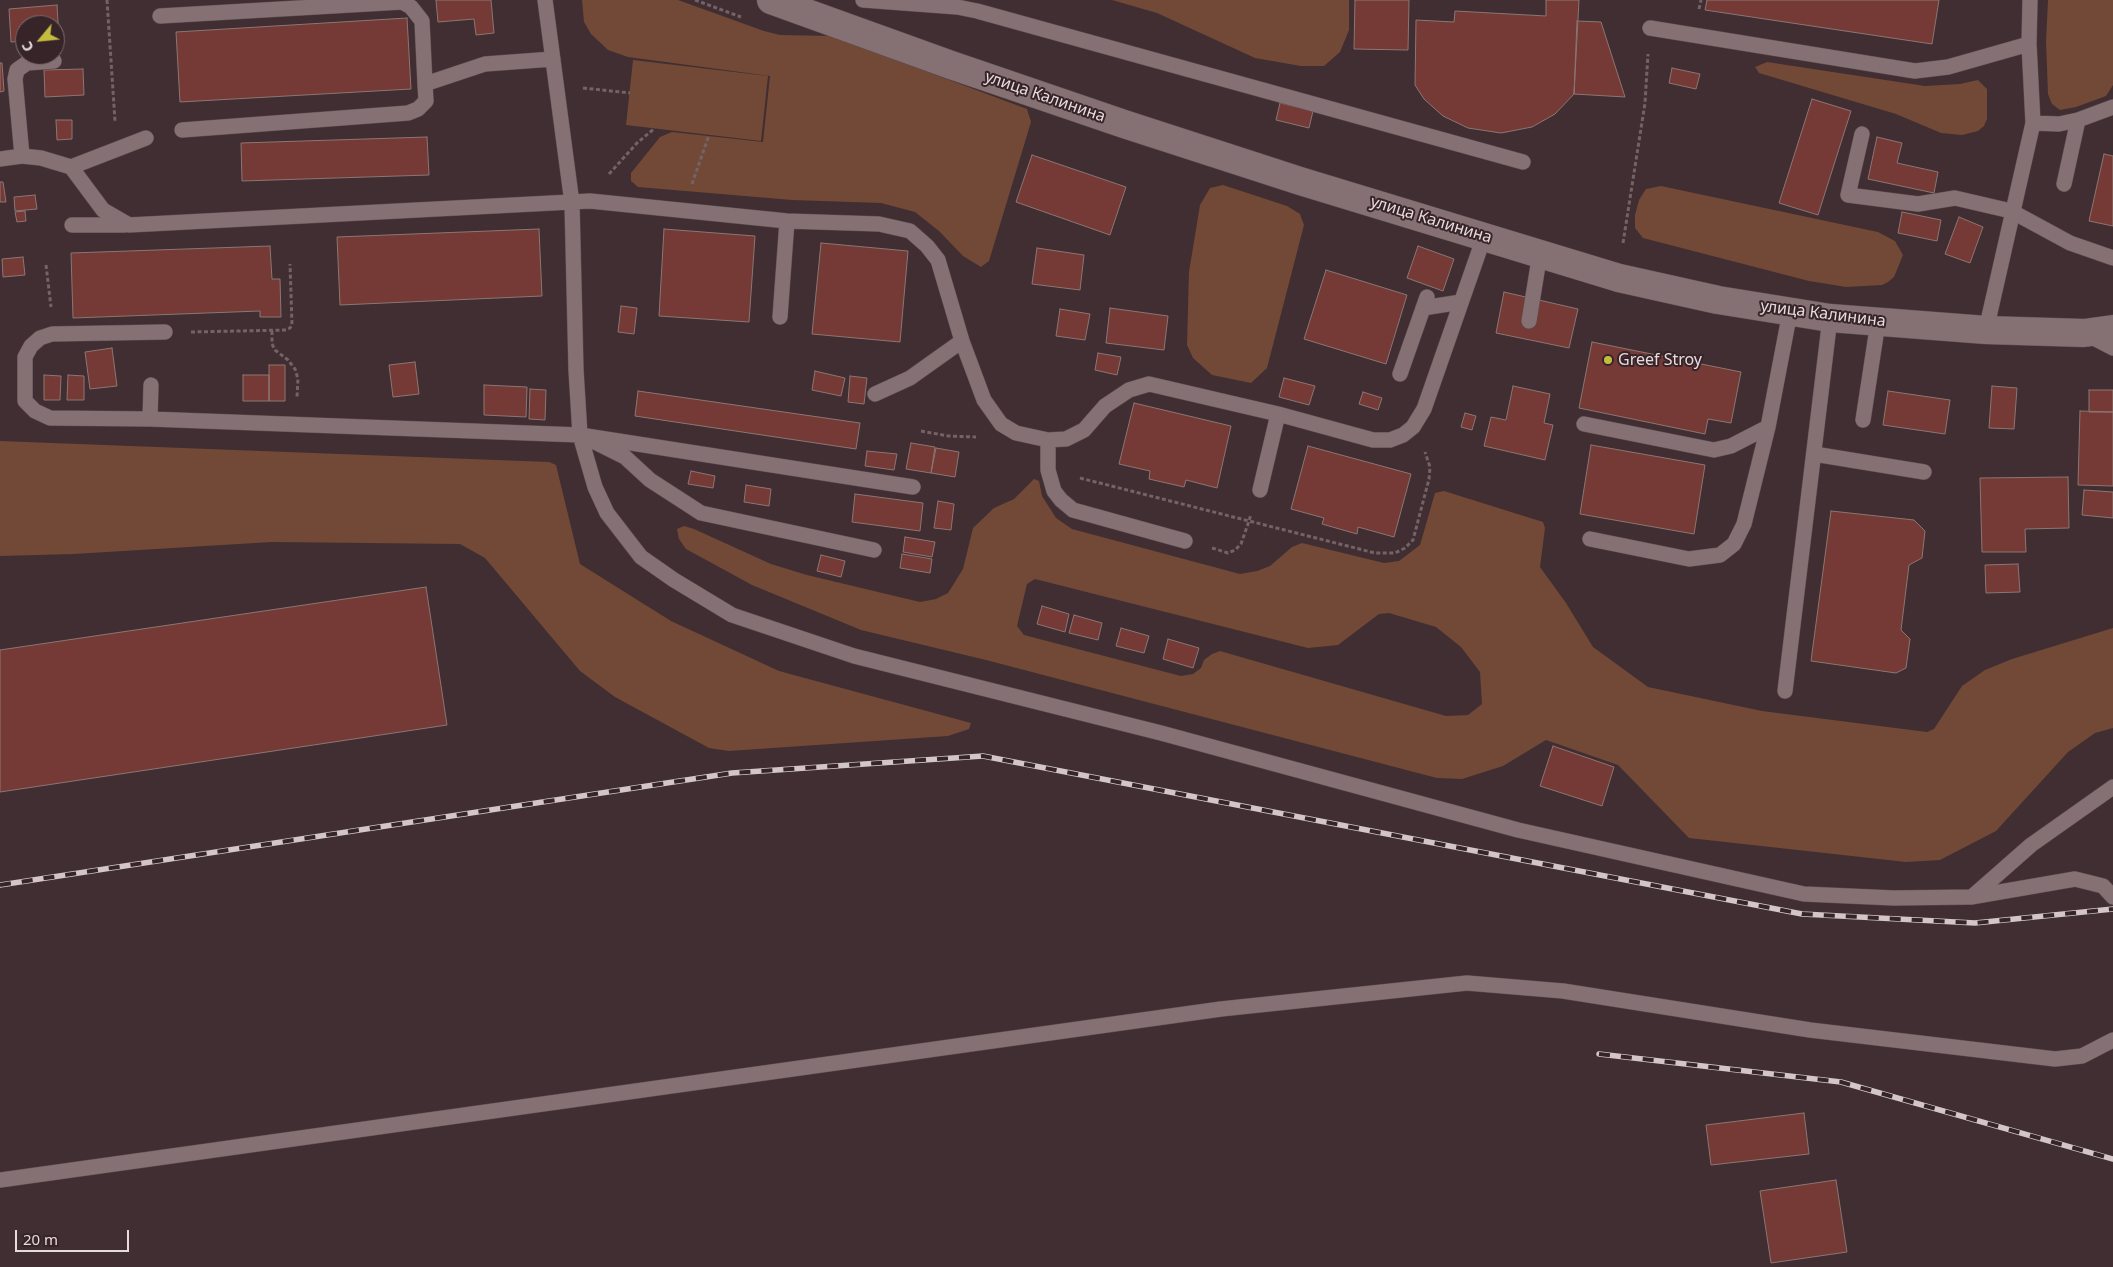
<!DOCTYPE html>
<meta charset="utf-8">
<style>
body{margin:0}
#map{position:relative;width:2113px;height:1267px;overflow:hidden;background:#402e32;font-family:"Noto Sans",sans-serif}
canvas{display:block}
.north{position:absolute;left:15px;top:15px;width:50px;height:50px;box-sizing:border-box;background:#362428;border:1px solid #7d6d70;border-radius:50%;rotate:242deg;font-size:14px;font-weight:700;line-height:20px;text-align:center;color:#e7dbdd}
.north::after{content:'';display:block;margin:auto;width:18px;height:22px;background:#c4bc3e;clip-path:polygon(50% 0,100% 100%,50% 72%,0 100%)}
.scale{position:absolute;left:15px;top:1230px;width:114px;height:22px;box-sizing:border-box;border:2px solid #e7dbdd;border-top:0;padding-left:6px;font-size:15px;line-height:18px;white-space:nowrap;color:#e7dbdd;-webkit-text-stroke:4px #362428;paint-order:stroke}
</style>
<div id="map">
<canvas width="2113" height="1267"></canvas>
<div class="north">С</div>
<div class="scale">20 m</div>
</div>
<script>
const g = document.querySelector('canvas').getContext('2d');
g.lineJoin = 'round';
function fillPath(path, color) { g.fillStyle = color; g.fill(path, 'evenodd'); }
const toPath = rows => new Path2D(rows.map(r => 'M' + r).join(''));
function trace(path, color, width, dash) { g.strokeStyle = color; g.lineWidth = width; g.lineCap = dash ? 'butt' : 'round'; g.setLineDash(dash || []); g.stroke(path); }
function write(font, color, halo, rows, align = 'center') {
  g.font = font + ' "Noto Sans",sans-serif'; g.lineWidth = 4; g.setLineDash([]); g.textBaseline = 'middle'; g.strokeStyle = halo; g.fillStyle = color; for (const [text, x, y, turn = 0] of rows) {
    g.save(); g.translate(x, y); g.rotate((+turn || 0) * Math.PI / 180); g.textAlign = isNaN(turn) ? turn : align; if (halo) g.strokeText(text, 0, 0); g.fillText(text, 0, 0); g.restore();
  }
}
const green = toPath([
 [582,0,678,0,764,31,780,35,832,36,1027,109,1031,122,989,261,981,267,963,256,939,231,915,212,881,203,792,200,638,187,631,181,631,173,660,137,672,132,763,142,770,76,628,57,608,50,591,34,584,22],
 [1112,0,1349,0,1349,30,1340,52,1324,66,1301,66,1255,58,1157,13],
 [2048,0,2113,0,2113,85,2106,96,2076,107,2060,110,2052,104,2048,94,2046,42],
 [633,60,768,76,761,141,626,125],
 [1767,62,1925,86,1960,84,1978,80,1987,89,1987,119,1984,126,1978,131,1962,135,1941,133,1896,114,1759,73,1755,67],
 [1223,185,1287,206,1300,214,1304,225,1267,368,1251,383,1212,375,1193,358,1187,345,1189,272,1200,205,1210,188],
 [1661,186,1878,232,1895,241,1903,255,1894,277,1888,282,1882,285,1846,287,1809,281,1643,238,1635,228,1635,215,1639,200,1646,189],
 [0,441,549,462,556,465,580,564,671,621,779,671,971,723,969,729,948,736,729,751,709,748,615,697,580,671,485,558,460,544,272,542,74,554,0,556],
 [1034,479,1039,481,1042,496,1056,518,1072,529,1240,574,1257,571,1270,566,1292,547,1302,543,1384,563,1399,561,1420,545,1435,493,1444,491,1543,522,1545,528,1540,567,1566,603,1593,647,1648,687,1762,711,1927,732,1934,729,1962,686,1985,670,2012,659,2113,628,2113,728,2095,733,2068,752,1996,831,1940,860,1906,862,1689,838,1618,765,1546,740,1503,766,1462,779,1437,778,986,660,861,630,752,585,686,549,679,539,677,529,684,526,694,529,771,564,807,575,920,602,936,599,948,593,963,569,973,528,994,508,1014,499],
 [1035,579,1308,648,1338,645,1379,614,1389,613,1436,627,1461,647,1480,672,1482,704,1468,715,1446,716,1220,651,1212,654,1204,660,1201,668,1193,674,1181,676,1024,635,1017,626,1027,584]
]);
const building = toPath([
 [436,0,491,0,494,33,476,35,474,19,438,22,436,0],
 [1355,0,1409,0,1408,50,1354,49,1355,0],
 [1546,0,1579,0,1574,94,1555,114,1532,127,1501,133,1468,128,1443,116,1424,99,1415,85,1416,20,1454,22,1455,11,1546,16,1546,0],
 [1707,0,1939,0,1932,44,1705,10,1707,0],
 [57,5,59,39,55,39,55,25,25,25,25,41,11,42,9,9,57,5],
 [407,18,411,89,180,102,176,32,407,18],
 [1577,21,1601,22,1625,97,1574,94,1577,21],
 [0,63,2,63,4,91,0,92,0,63],
 [1672,68,1700,74,1696,89,1669,83,1672,68],
 [83,69,84,95,45,97,44,70,83,69],
 [1812,99,1851,111,1818,215,1779,203,1812,99],
 [1280,103,1313,111,1309,128,1276,120,1280,103],
 [56,120,72,120,72,139,57,140,56,120],
 [427,137,429,175,242,181,241,143,427,137],
 [1877,137,1902,143,1897,163,1938,172,1934,193,1868,179,1877,137],
 [2104,154,2113,156,2113,226,2089,221,2104,154],
 [1032,155,1126,187,1110,235,1016,202,1032,155],
 [0,182,3,182,6,202,0,202,0,182],
 [35,195,37,209,15,211,14,197,35,195],
 [25,211,26,221,17,222,15,212,25,211],
 [1902,212,1941,220,1937,241,1898,233,1902,212],
 [1959,217,1983,227,1970,263,1945,254,1959,217],
 [539,229,542,296,340,305,337,237,539,229],
 [664,229,755,236,749,322,659,316,664,229],
 [821,243,908,251,900,342,812,334,821,243],
 [270,246,272,279,280,279,281,317,260,317,260,311,73,318,71,253,270,246],
 [1418,246,1454,259,1443,291,1407,278,1418,246],
 [1037,248,1084,255,1080,290,1032,284,1037,248],
 [23,257,25,275,3,277,2,259,23,257],
 [1326,270,1407,295,1386,364,1304,339,1326,270],
 [1504,292,1578,309,1569,348,1496,333,1504,292],
 [621,306,637,308,634,334,618,332,621,306],
 [1110,308,1168,316,1164,350,1106,343,1110,308],
 [1060,309,1090,314,1085,340,1056,336,1060,309],
 [1592,342,1741,372,1731,423,1708,419,1705,434,1579,408,1592,342],
 [112,348,117,386,90,389,85,352,112,348],
 [1098,353,1121,357,1117,375,1095,370,1098,353],
 [415,362,419,394,393,397,389,365,415,362],
 [269,365,285,365,285,401,269,401,269,365],
 [815,371,845,378,841,396,812,390,815,371],
 [44,375,61,376,60,400,44,400,44,375],
 [68,375,84,376,84,400,67,400,68,375],
 [243,375,269,375,269,401,243,401,243,375],
 [850,376,867,378,864,404,848,402,850,376],
 [1284,378,1315,386,1309,405,1279,397,1284,378],
 [484,385,527,387,526,417,484,415,484,385],
 [1513,386,1550,394,1544,423,1553,425,1545,460,1484,446,1491,417,1506,420,1513,386],
 [1992,386,2017,388,2014,429,1989,428,1992,386],
 [530,389,546,390,545,420,529,419,530,389],
 [2089,390,2113,390,2113,412,2089,412,2089,390],
 [638,391,860,423,856,449,635,416,638,391],
 [1888,391,1950,400,1945,434,1883,425,1888,391],
 [1363,392,1382,398,1378,410,1359,404,1363,392],
 [1134,403,1231,426,1217,488,1186,480,1184,487,1149,479,1150,471,1119,464,1134,403],
 [2080,411,2113,412,2113,486,2078,485,2080,411],
 [1465,413,1476,416,1472,430,1461,427,1465,413],
 [911,443,935,447,931,473,906,469,911,443],
 [1591,445,1705,465,1694,534,1580,514,1591,445],
 [1308,446,1411,474,1394,537,1358,527,1357,534,1322,524,1324,518,1291,509,1308,446],
 [936,448,959,452,955,477,931,473,936,448],
 [867,451,897,454,894,470,865,466,867,451],
 [691,471,715,476,713,488,688,484,691,471],
 [2068,477,2069,528,2025,529,2026,552,1982,552,1980,478,2068,477],
 [746,485,771,489,769,506,744,502,746,485],
 [2084,490,2113,492,2113,518,2082,515,2084,490],
 [855,494,923,503,920,531,852,522,855,494],
 [938,501,954,504,951,530,934,528,938,501],
 [1831,511,1914,520,1925,531,1922,558,1909,565,1901,630,1910,639,1906,668,1896,673,1811,661,1831,511],
 [905,537,935,542,932,557,903,552,905,537],
 [902,554,932,559,930,573,900,568,902,554],
 [821,555,845,561,841,577,817,571,821,555],
 [2018,564,2020,592,1986,593,1985,565,2018,564],
 [426,587,447,725,0,792,0,650,426,587],
 [1042,606,1069,614,1065,632,1037,624,1042,606],
 [1074,615,1102,623,1098,640,1069,633,1074,615],
 [1121,628,1149,636,1144,653,1116,646,1121,628],
 [1168,639,1199,648,1193,668,1163,659,1168,639],
 [1553,746,1614,767,1602,806,1540,786,1553,746],
 [1804,1113,1809,1154,1711,1165,1706,1125,1804,1113],
 [1836,1180,1847,1252,1771,1263,1760,1191,1836,1180]
]);
const path = toPath([
 [107,0,115,121],
 [695,0,741,17],
 [1699,9,1701,0],
 [583,88,630,93],
 [609,174,637,143,655,128],
 [692,184,709,135],
 [1623,243,1645,103,1648,54],
 [46,265,51,307],
 [272,331,272,344,275,350,288,360,295,369,298,379,297,397],
 [191,332,286,330,290,328,292,325,290,264],
 [921,431,948,436,976,437],
 [1080,478,1249,521,1251,514],
 [1212,548,1228,553,1235,550,1241,544,1249,521,1375,553,1395,553,1405,548,1413,540,1429,479,1430,467,1425,452]
]);
const lane = toPath([
 [545,0,572,203,576,370,580,435,595,487,607,513,641,557,674,580,732,615,854,656,1161,733,1518,830,1804,894,1894,898,1971,897,2075,879,2103,886,2113,897],
 [863,0,957,7,977,11,1523,162],
 [160,16,402,2,411,7,422,21,425,84],
 [1650,28,1915,71,1948,67,2029,44],
 [2033,123,2059,124,2078,120,2113,107],
 [182,130,408,113,418,109,426,101,425,84,485,64,553,59],
 [1862,134,1848,195,1918,204,1955,198,2011,211,2070,243,2113,258],
 [22,156,15,79,17,70,27,63,54,61],
 [0,159,22,156,41,158,71,167,103,210,129,225,590,201,787,221,879,224,910,231,927,246,938,260,962,341,984,400,1001,424,1016,433,1048,440,1066,439,1084,430,1105,406,1129,390,1149,384,1278,414,1373,440,1390,440,1403,435,1413,427,1424,409,1484,237],
 [71,167,146,138],
 [2064,184,2078,120],
 [72,225,125,225],
 [1423,308,1461,302],
 [780,317,787,221],
 [1529,321,1540,253],
 [1986,330,2033,123,2029,44,2030,0],
 [165,332,52,334,40,338,31,346,25,357,25,401,35,411,50,418,150,419,580,435,913,487],
 [2088,335,2113,348],
 [1400,374,1427,297],
 [875,394,910,378,962,341],
 [150,419,151,385],
 [1863,420,1878,322],
 [1584,424,1714,450,1731,446,1768,427],
 [1048,440,1048,470,1054,491,1061,500,1073,510,1185,541],
 [595,442,625,457,650,480,701,513,874,550],
 [1814,454,1924,472],
 [1260,490,1278,414],
 [1590,539,1689,559,1720,555,1734,544,1744,524,1768,427,1790,312],
 [1785,691,1830,318],
 [1973,896,2031,845,2113,787],
 [0,1180,1221,1009,1467,983,1563,991,1810,1030,2055,1059,2082,1056,2113,1040]
]);
const secondary = toPath([
 [771,0,951,65,1124,124,1300,181,1619,278,1718,300,1830,318,1986,330,2084,333,2113,329]
]);
const rail = toPath([
 [0,885,732,773,983,756,1802,914,1975,923,2113,909],
 [1599,1054,1841,1082,2113,1159]
]);
const markers = [
 [1608,360,5,"#c4bc3e"]
];
const streetNames = [
 ["улица Калинина",1045,97,19],
 ["улица Калинина",1431,220,17],
 ["улица Калинина",1823,314,7]
];
const poiNames = [
 ["Greef Stroy",1618,360]
];
fillPath(green, '#714936');
fillPath(building, '#753a35');
trace(building, '#8b7674', 1);
trace(lane, '#5c4d50', 16);
trace(secondary, '#5c4d50', 29);
trace(path, '#736366', 3, [4, 2.5]);
trace(lane, '#857074', 15);
trace(secondary, '#857074', 28);
trace(rail, '#d3c6c8', 5.5);
trace(rail, '#362428', 4, [11]);
for (const [x, y, r, color] of markers) { const dot = new Path2D(); dot.arc(x, y, r, 0, 2 * Math.PI); g.fillStyle = color; g.fill(dot); trace(dot, '#362428', 2); }
write('16px', '#e7dbdd', '#362428', streetNames);
write('16px', '#e7dbdd', '#362428', poiNames, 'left');
</script>
